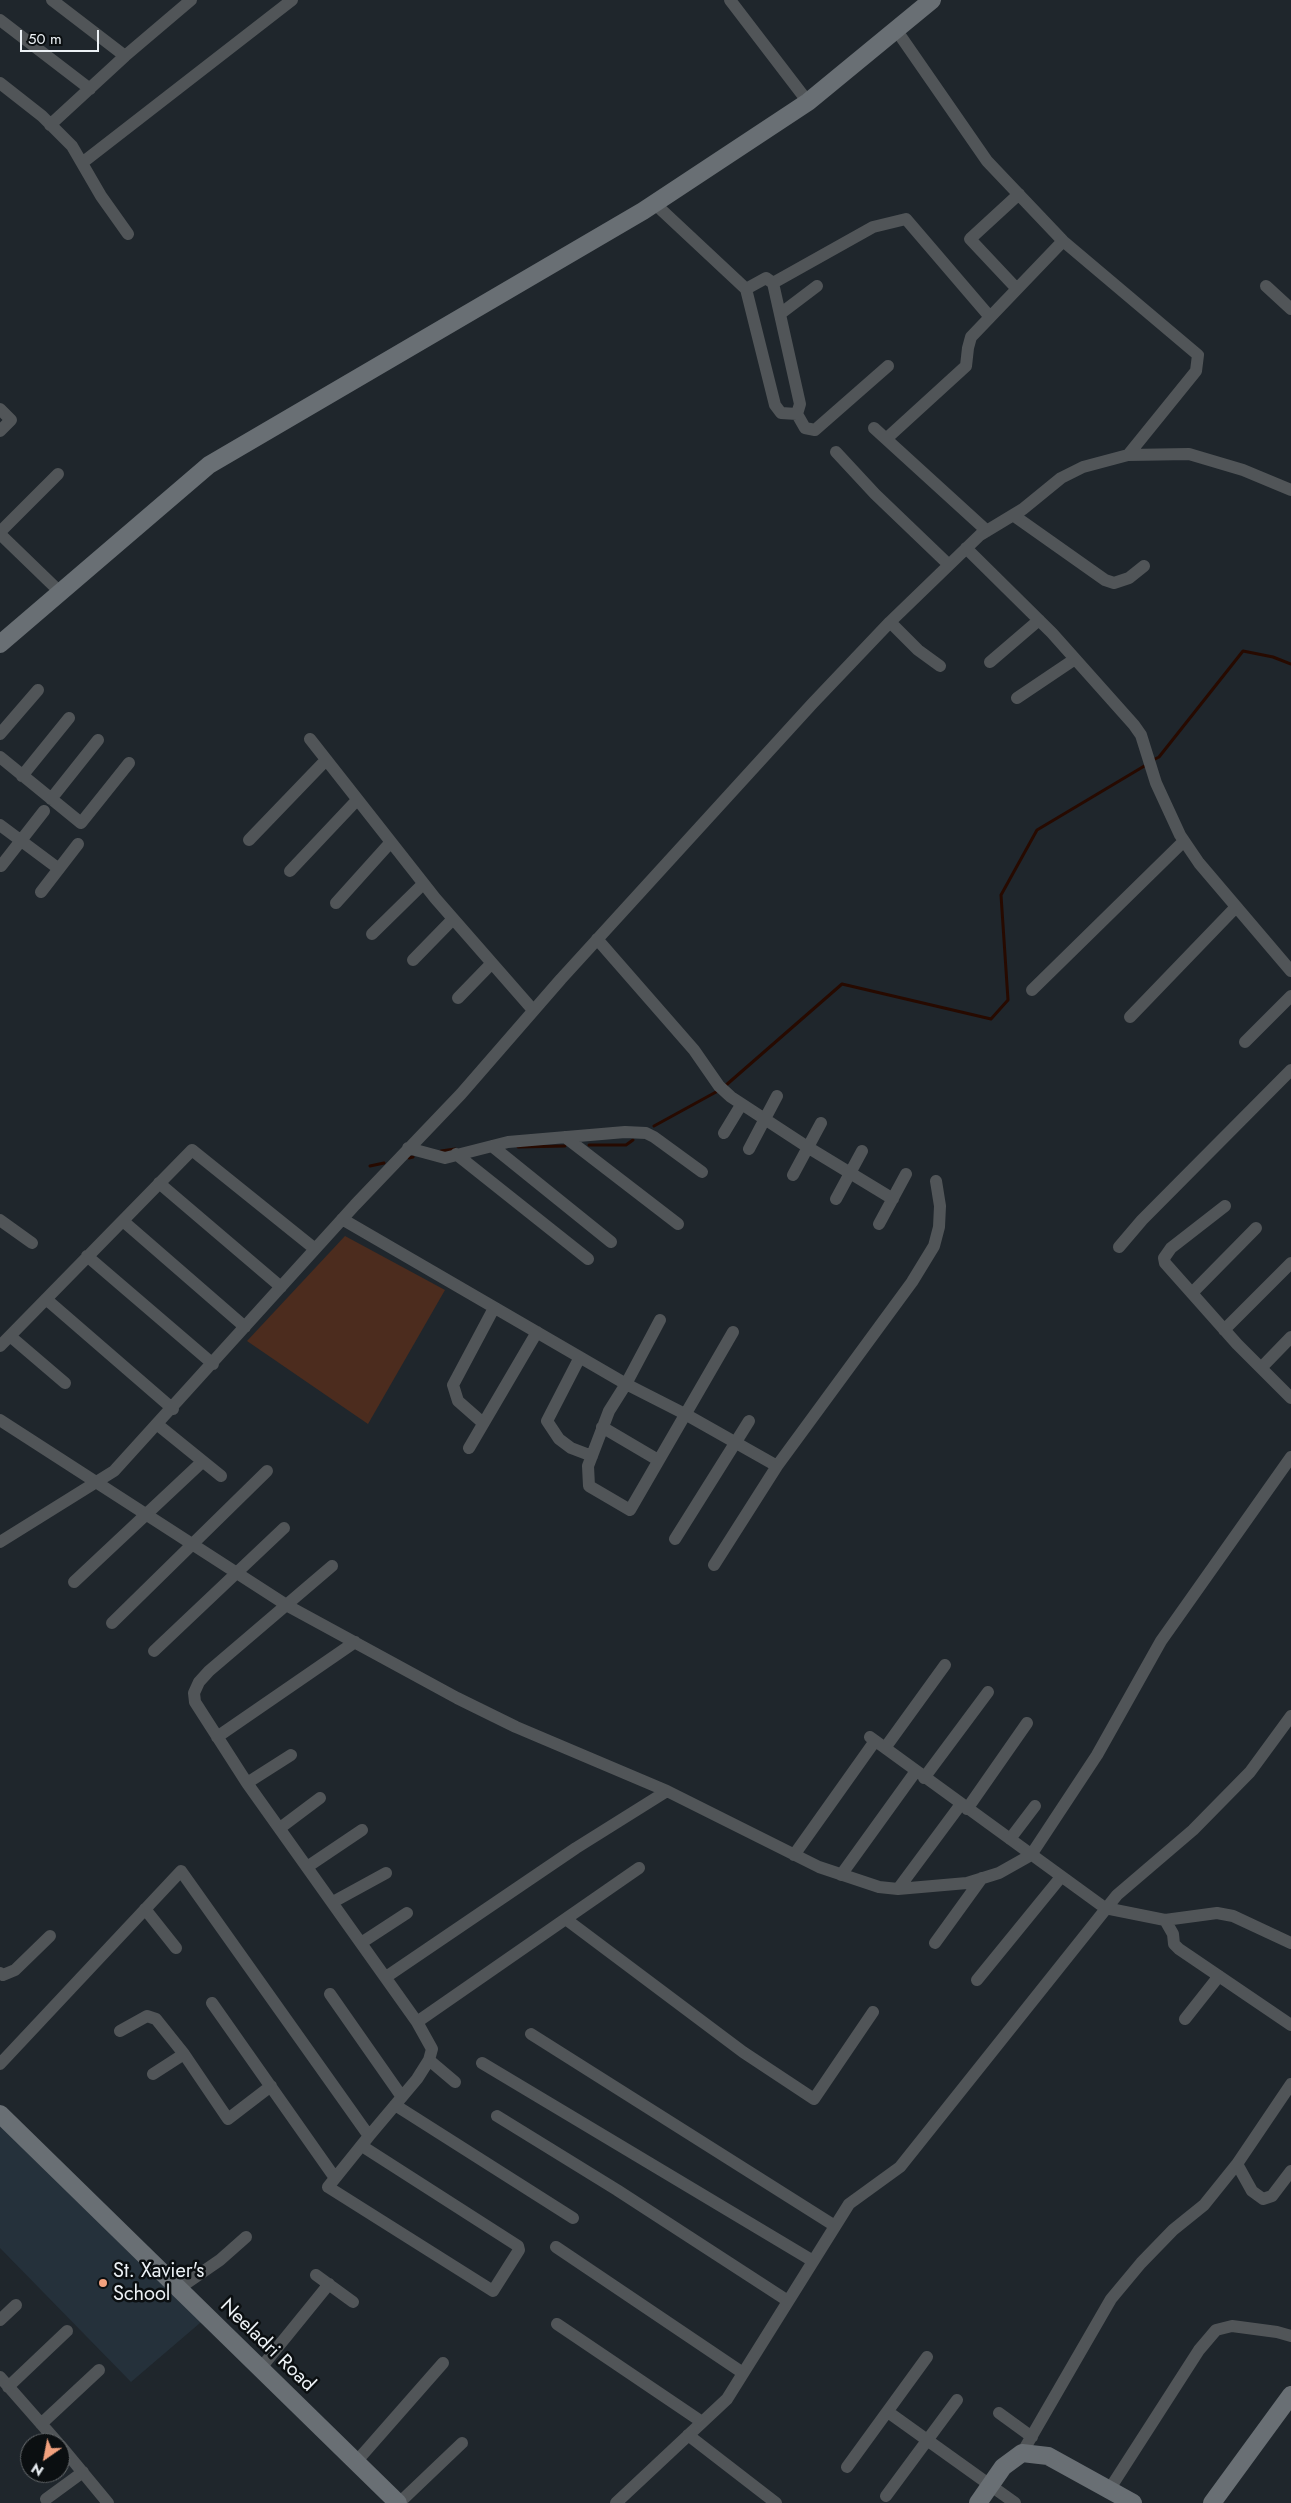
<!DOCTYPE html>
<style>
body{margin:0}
#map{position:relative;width:1291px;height:2503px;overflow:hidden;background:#1f262c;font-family:Jost,sans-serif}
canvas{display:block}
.north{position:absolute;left:20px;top:2433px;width:50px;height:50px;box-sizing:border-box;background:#0b0f11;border:1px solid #65696c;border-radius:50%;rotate:213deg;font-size:14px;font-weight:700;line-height:20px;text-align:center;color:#ecf1f5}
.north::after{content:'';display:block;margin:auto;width:18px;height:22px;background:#f2a17e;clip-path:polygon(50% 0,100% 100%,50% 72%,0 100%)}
.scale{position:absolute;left:20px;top:30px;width:79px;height:22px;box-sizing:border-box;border:2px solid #ecf1f5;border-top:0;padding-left:6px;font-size:15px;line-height:18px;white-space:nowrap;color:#ecf1f5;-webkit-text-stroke:4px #0b0f11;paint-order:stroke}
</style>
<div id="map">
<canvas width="1291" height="2503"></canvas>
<div class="north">N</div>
<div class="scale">50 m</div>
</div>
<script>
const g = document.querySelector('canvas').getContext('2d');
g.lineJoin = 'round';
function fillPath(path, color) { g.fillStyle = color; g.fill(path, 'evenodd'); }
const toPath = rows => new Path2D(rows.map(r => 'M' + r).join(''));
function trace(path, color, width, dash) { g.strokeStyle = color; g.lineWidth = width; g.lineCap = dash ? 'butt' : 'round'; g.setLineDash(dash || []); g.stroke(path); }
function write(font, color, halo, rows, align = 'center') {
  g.font = font + ' Jost,sans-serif'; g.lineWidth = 5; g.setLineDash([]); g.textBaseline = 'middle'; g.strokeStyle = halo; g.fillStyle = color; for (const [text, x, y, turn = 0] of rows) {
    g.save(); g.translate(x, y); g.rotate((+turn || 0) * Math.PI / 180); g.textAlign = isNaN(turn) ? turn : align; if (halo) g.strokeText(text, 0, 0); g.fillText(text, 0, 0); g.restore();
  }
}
const built = toPath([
 [0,2114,207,2317,131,2382,0,2248]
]);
const green = toPath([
 [345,1236,445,1290,368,1424,247,1341]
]);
const stream = toPath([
 [1153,760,1159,757,1243,651,1273,657,1291,664],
 [725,1086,842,984,991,1019,1008,1000,1001,895,1037,830,1146,765],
 [654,1126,716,1092],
 [589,1145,626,1145,633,1140],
 [518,1147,565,1146],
 [441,1151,455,1149],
 [409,1158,413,1157],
 [370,1166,384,1163]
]);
const street = toPath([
 [52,0,125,56],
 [730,0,808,102],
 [0,20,90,89],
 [897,31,987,161,1063,241,1198,355,1196,371,1128,455],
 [0,83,42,116,72,146,101,196,128,234],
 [50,125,125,56,191,0],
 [82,163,292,0],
 [654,203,746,289,775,405,781,413,797,414,800,404,773,283,766,278,746,289],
 [773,283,873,227,906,219,990,317],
 [1266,286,1291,309],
 [1017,289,970,239,1019,194],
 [780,314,817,286],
 [0,409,11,420,0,431],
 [797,414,805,428,815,430,888,366],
 [874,428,987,531],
 [886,439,966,366,968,348,971,337,1063,241],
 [836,452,875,494,948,564],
 [1013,515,1105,580,1114,583,1129,578,1144,566],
 [0,532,58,474],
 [0,534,60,592],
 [966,548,1052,633,1134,725,1141,735,1156,783,1180,835,1199,863,1291,971],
 [890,622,918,650,940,666],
 [990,662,1039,620],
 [1017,698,1075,659],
 [0,734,38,690],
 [310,739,435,898,533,1010],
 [0,757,81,823,129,763],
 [22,776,69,718],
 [51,799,98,740],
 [0,825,59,869],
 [249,840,326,760],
 [1,866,44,811],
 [290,871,357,800],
 [41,892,78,844],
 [336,903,390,843],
 [372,934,423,884],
 [597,939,694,1050,719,1086,731,1097,809,1148,893,1199],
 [413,960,453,919],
 [1032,990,1184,841],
 [458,998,492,963],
 [1130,1017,1236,907],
 [1245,1042,1291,996],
 [724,1133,741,1105],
 [565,1137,678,1224],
 [492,1146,611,1242],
 [408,1148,445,1158,508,1142,625,1132,646,1133,654,1137,702,1172],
 [749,1149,777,1096],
 [456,1154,588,1259],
 [793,1175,821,1123],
 [159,1183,281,1287],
 [836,1199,862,1151],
 [1225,1206,1171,1248,1164,1258,1165,1263,1237,1344,1291,1398],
 [342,1219,626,1384,685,1414,777,1466],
 [0,1220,32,1243],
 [123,1221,245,1327],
 [879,1224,906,1174],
 [1119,1247,1142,1220,1291,1070],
 [87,1256,213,1364],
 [1192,1293,1256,1228],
 [46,1299,173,1409],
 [660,1320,626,1384,609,1411,588,1466,589,1486,630,1510,733,1332],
 [1224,1330,1291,1263],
 [10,1336,65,1383],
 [0,1346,192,1150,315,1249],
 [580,1357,547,1421,559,1439,571,1448,592,1456],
 [1261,1368,1291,1337],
 [0,1420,288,1606,457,1698,516,1727,667,1791,819,1867,879,1887,898,1889,967,1883,999,1873,1031,1855,1097,1755,1161,1641,1291,1457],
 [483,1423,458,1401,453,1385,494,1308],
 [158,1425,221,1476],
 [602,1427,658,1460],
 [469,1448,537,1332],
 [675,1539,749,1421],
 [0,1542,114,1471,355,1205,461,1094,561,979,812,704,890,622,980,535,1023,509,1061,478,1083,467,1128,455,1189,454,1243,470,1291,490],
 [714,1565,777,1466,912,1282,934,1246,939,1227,940,1206,936,1181],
 [332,1566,209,1671,199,1682,194,1693,195,1702,247,1783,417,2022,432,2049,429,2060,417,2079,369,2136,328,2187,493,2291,519,2250,518,2246,362,2146],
 [74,1582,202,1462],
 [112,1623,267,1471],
 [154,1651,284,1528],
 [217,1737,355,1642],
 [870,1737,1105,1908,1165,1920,1217,1913,1233,1916,1291,1943],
 [885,1748,945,1665],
 [924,1778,988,1692],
 [247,1783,291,1755],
 [967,1809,1027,1723],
 [280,1828,320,1798],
 [1010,1839,1035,1806],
 [794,1855,875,1741],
 [307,1867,362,1830],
 [841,1875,916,1771],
 [898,1889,961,1804],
 [333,1902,386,1873],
 [145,1909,176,1948],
 [567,1920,743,2052,814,2099,873,2012],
 [1165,1920,1173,1934,1174,1944,1179,1949,1291,2025],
 [361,1943,407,1913],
 [935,1943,982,1878],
 [0,1973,3,1975,15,1970,50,1936],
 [386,1977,576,1848,667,1791],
 [977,1980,1061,1877],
 [330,1994,402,2097],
 [212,2003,335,2178],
 [1185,2019,1219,1976],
 [417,2022,639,1868],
 [120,2031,147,2016,156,2019,184,2054,228,2119,271,2086],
 [531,2034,835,2226],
 [429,2060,455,2082],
 [482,2063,813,2261],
 [0,2064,181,1871,369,2136],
 [153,2074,184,2054],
 [395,2105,573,2218],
 [497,2116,617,2190,788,2301],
 [1237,2164,1252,2191,1263,2199,1272,2196,1291,2171],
 [556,2247,743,2373],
 [316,2275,353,2302],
 [178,2289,220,2260,246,2237],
 [0,2320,16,2305],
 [557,2324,702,2422],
 [260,2369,329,2284],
 [0,2377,58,2443],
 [8,2387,67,2331],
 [888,2412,1015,2503],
 [999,2413,1032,2437],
 [41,2424,99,2370],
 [688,2435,776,2503],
 [60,2445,108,2503],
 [1022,2453,1111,2299,1141,2263,1173,2230,1204,2205,1237,2164,1291,2084],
 [356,2462,443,2363],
 [847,2467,927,2357],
 [1109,2490,1199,2350,1216,2330,1232,2326,1277,2332,1291,2336],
 [886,2496,957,2400],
 [46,2499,83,2472],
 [399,2503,462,2443],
 [616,2503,727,2399,849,2204,900,2167,1117,1895,1193,1830,1250,1772,1291,1716]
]);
const secondary = toPath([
 [0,644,209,465,643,211,808,102,932,0],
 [0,2114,398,2503],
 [978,2503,1003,2467,1022,2453,1048,2456,1133,2503],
 [1212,2503,1291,2395]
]);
const markers = [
 [103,2283,5,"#f2a17e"]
];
const poiNames = [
 ["St. Xavier's",113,2272],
 ["School",113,2295]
];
const streetNames = [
 ["Neeladri Road",267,2346,44]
];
fillPath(built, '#25313b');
fillPath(green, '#4c2c1e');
trace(stream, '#270a00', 3);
trace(street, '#515558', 12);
trace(secondary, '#696f74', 18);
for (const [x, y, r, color] of markers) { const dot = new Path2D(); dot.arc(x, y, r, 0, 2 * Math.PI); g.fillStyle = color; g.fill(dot); trace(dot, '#0b0f11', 2); }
write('20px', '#ecf1f5', '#0b0f11', poiNames, 'left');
write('20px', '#ecf1f5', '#0b0f11', streetNames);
</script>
